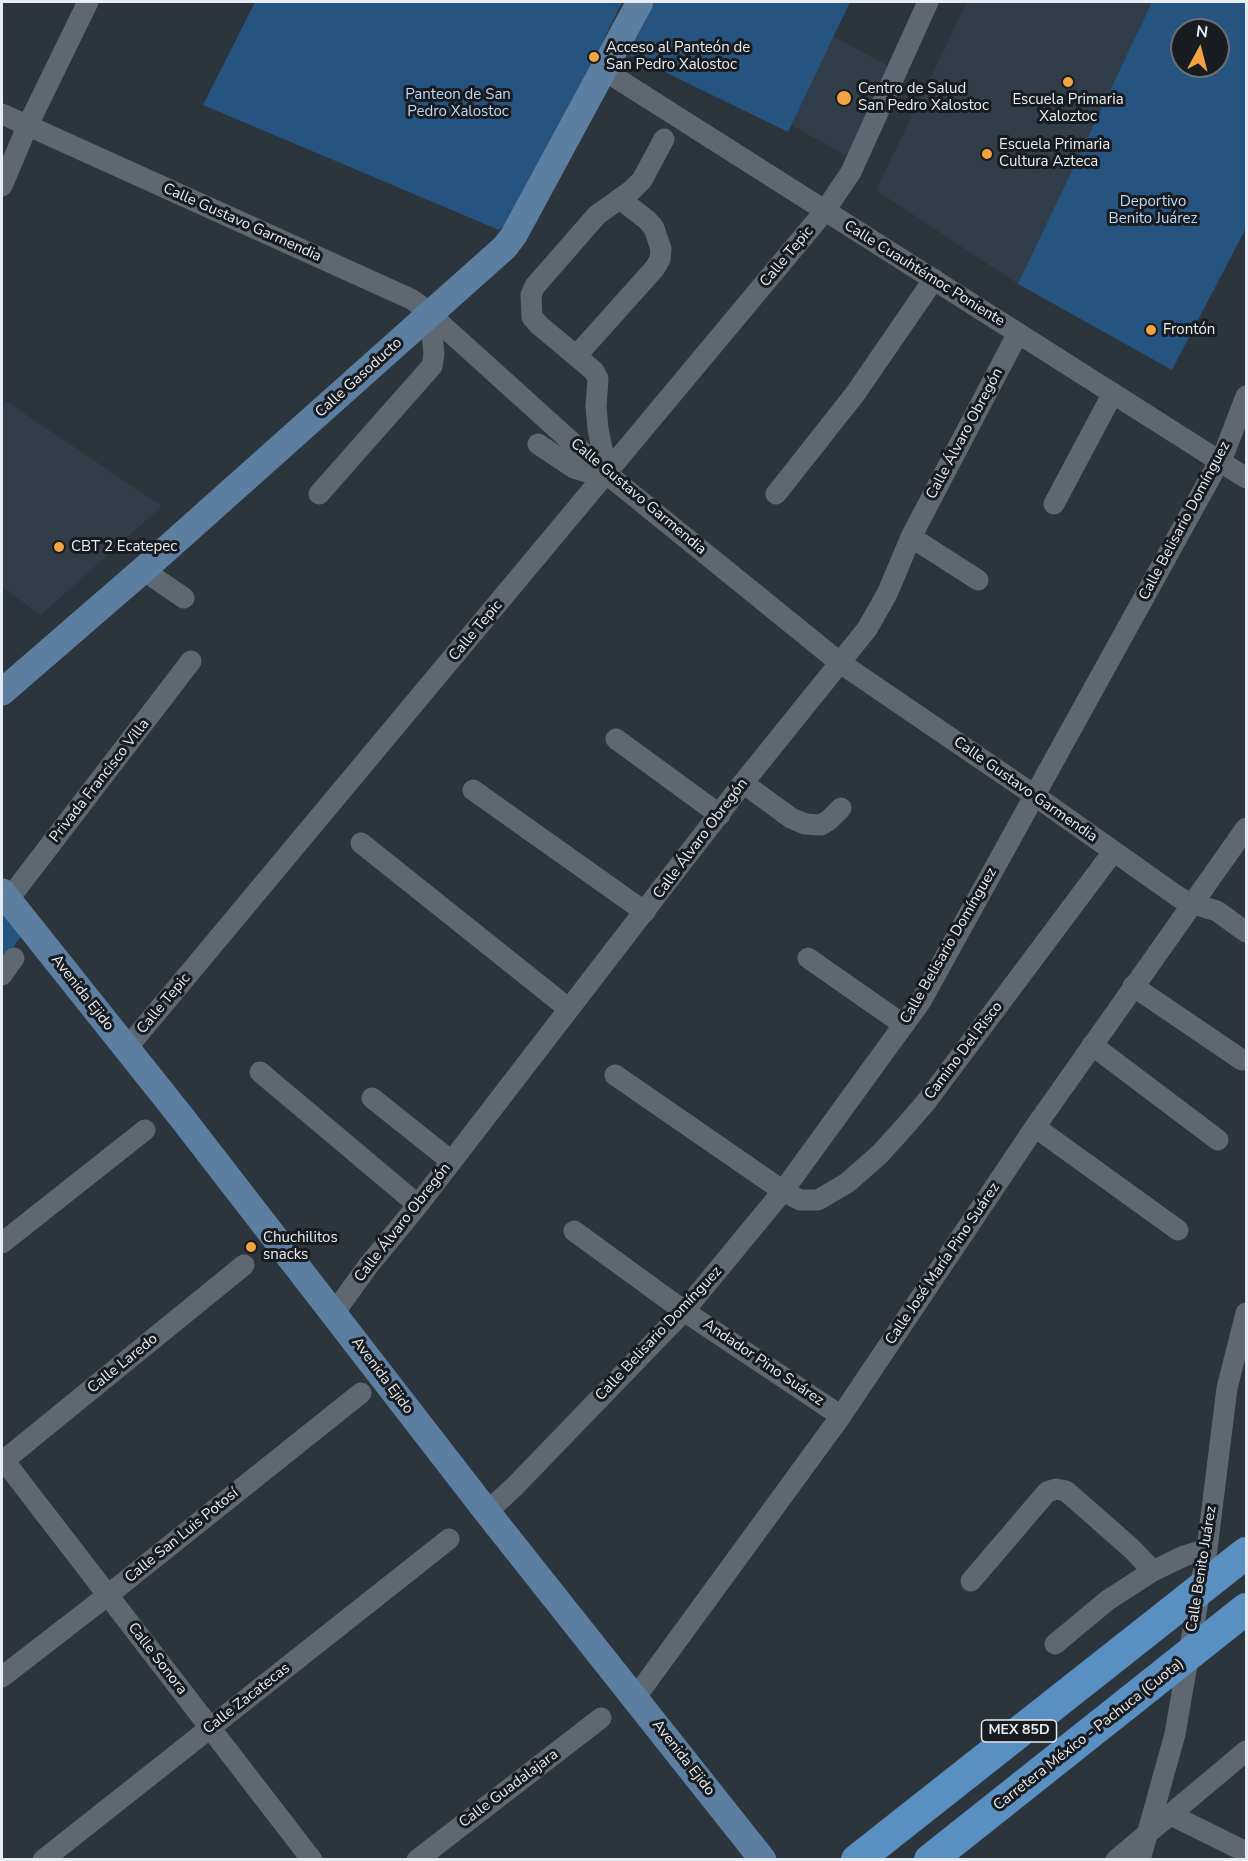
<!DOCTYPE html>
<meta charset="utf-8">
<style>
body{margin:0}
#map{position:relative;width:1248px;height:1861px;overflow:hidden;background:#2c343c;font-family:"Nunito Sans",sans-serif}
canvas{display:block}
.frame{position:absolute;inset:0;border:3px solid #e7edf2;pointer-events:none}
.north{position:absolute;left:1170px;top:18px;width:60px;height:60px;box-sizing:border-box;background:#181b1f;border:2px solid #6b6f73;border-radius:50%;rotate:7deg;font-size:16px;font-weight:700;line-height:24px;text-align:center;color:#e7edf2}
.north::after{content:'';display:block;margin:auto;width:21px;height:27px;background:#f3a442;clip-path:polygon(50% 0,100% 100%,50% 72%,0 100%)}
</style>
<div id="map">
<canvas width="1248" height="1861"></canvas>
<div class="frame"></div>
<div class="north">N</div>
</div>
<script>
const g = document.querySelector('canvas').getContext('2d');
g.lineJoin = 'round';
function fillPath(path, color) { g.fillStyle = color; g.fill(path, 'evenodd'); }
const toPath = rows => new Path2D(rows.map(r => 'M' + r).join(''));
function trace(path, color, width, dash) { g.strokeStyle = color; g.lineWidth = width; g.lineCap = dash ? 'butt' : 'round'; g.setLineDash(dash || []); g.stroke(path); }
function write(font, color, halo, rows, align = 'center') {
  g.font = font + ' "Nunito Sans",sans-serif'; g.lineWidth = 6; g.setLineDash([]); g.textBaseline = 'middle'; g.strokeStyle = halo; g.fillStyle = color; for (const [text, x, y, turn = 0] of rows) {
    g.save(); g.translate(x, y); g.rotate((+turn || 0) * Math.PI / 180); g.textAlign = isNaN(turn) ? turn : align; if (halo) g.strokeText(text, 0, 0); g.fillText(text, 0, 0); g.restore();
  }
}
const built = toPath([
 [967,2,1152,2,1018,284,876,190],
 [833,36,896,70,854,160,791,125],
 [6,401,162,506,41,615,2,587,2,407]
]);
const green = toPath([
 [255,2,622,2,592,64,509,222,499,230,203,105],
 [655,2,850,2,788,132,628,54],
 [1152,2,1246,2,1246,228,1172,370,1018,284],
 [1182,30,1218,30,1218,66,1182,66],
 [2,906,24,932,2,963]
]);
const minor = toPath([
 [602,69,1246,478],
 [2,114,411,299,421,306,607,474,839,662,1034,795,1177,896,1187,902,1217,911,1246,932],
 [2,186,27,127,88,2],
 [577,355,655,268,660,259,661,249,654,228,647,220,620,199],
 [538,444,574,468,587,472,607,474,598,429,596,407,598,379,594,371,539,325,532,317,531,295,535,286,597,215,632,190,642,180,664,139],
 [319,494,432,366,434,354,430,315],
 [776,494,855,394,934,279],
 [1054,504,1113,393],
 [911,537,978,580],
 [143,570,184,598],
 [616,739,720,815],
 [743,783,791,818,805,824,821,825,829,820,841,808],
 [473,790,645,912],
 [361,843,569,1009],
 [8,900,191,661],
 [808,958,904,1025],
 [2,975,14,958],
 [1133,986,1242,1060],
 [1092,1045,1218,1140],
 [126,1049,824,212,851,172,928,2],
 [260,1072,418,1205],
 [615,1075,783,1191,800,1200,818,1200,847,1183,880,1154,908,1123,926,1102,1113,852],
 [372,1098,451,1161],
 [1035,1127,1178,1230],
 [574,1231,684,1311,841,1416],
 [2,1243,145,1130],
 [334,1313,368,1266,418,1205,743,783,867,629,887,594,911,537,1018,333],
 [2,1458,312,1860],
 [2,1462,244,1265],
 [487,1512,515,1486,684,1311,783,1191,921,1001,1225,451,1246,396],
 [971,1581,1047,1492,1056,1489,1066,1491,1132,1549,1153,1571],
 [1055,1644,1108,1600,1153,1571,1184,1556,1207,1549],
 [2,1677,108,1595,361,1393],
 [635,1698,841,1416,1035,1127,1246,828],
 [1169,1814,1246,1852],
 [43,1860,449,1539],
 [417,1860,601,1718],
 [1116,1860,1246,1751],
 [1140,1860,1175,1734,1207,1549,1227,1388,1246,1313]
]);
const major = toPath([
 [2,692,143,570,505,247,514,235,640,2],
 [2,892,179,1114,487,1512,763,1860]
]);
const highway = toPath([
 [857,1860,1246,1553],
 [930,1860,1246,1609]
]);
const markers = [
 [594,57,6,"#f3a442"],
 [1068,82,6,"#f3a442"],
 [844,98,8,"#f3a442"],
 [987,154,6,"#f3a442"],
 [1151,330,6,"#f3a442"],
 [59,547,6,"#f3a442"],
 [251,1247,6,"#f3a442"]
];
const shields = [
 [1019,1731,75]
];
const shieldNames = [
 ["MEX 85D",1019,1731]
];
const poiNames = [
 ["Acceso al Panteón de",606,48],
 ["San Pedro Xalostoc",606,65],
 ["Centro de Salud",858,89],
 ["San Pedro Xalostoc",858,106],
 ["Escuela Primaria",1068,100,"center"],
 ["Xaloztoc",1068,117,"center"],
 ["Escuela Primaria",999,145],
 ["Cultura Azteca",999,162],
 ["Frontón",1163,330],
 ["CBT 2 Ecatepec",71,547],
 ["Chuchilitos",263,1238],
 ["snacks",263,1255]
];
const parkNames = [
 ["Panteon de San",458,95],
 ["Pedro Xalostoc",458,112],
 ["Deportivo",1153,202],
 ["Benito Juárez",1153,219]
];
const streetNames = [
 ["Calle Gustavo Garmendia",242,223,24],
 ["Calle Tepic",787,257,-50],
 ["Calle Cuauhtémoc Poniente",924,274,32],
 ["Calle Gasoducto",359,378,-42],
 ["Calle Álvaro Obregón",965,434,-62],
 ["Calle Gustavo Garmendia",638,497,40],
 ["Calle Belisario Domínguez",1185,521,-62],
 ["Calle Tepic",476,631,-50],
 ["Privada Francisco Villa",100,781,-52],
 ["Calle Gustavo Garmendia",1025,790,35],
 ["Calle Álvaro Obregón",701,839,-53],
 ["Calle Belisario Domínguez",949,946,-60],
 ["Avenida Ejido",82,993,52],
 ["Calle Tepic",164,1004,-50],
 ["Camino Del Risco",964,1051,-53],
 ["Calle Álvaro Obregón",403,1223,-52],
 ["Calle José María Pino Suárez",943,1264,-56],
 ["Calle Belisario Domínguez",659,1334,-47],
 ["Andador Pino Suárez",763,1363,34],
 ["Calle Laredo",123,1364,-39],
 ["Avenida Ejido",382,1376,53],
 ["Calle San Luis Potosí",182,1536,-39],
 ["Calle Benito Juárez",1202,1569,-81],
 ["Calle Sonora",157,1659,52],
 ["Calle Zacatecas",247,1699,-38],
 ["Carretera México - Pachuca (Cuota)",1089,1735,-38],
 ["Avenida Ejido",683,1758,52],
 ["Calle Guadalajara",509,1789,-37]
];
fillPath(built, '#313e4a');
fillPath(green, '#255480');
trace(minor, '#5f6871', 21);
trace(major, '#5c7fa1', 27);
trace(highway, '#5a8fc1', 32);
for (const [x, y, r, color] of markers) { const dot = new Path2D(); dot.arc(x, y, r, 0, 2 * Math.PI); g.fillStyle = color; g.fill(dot); trace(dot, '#181b1f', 2); }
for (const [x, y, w] of shields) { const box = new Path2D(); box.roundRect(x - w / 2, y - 11, w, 22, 4.5); g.fillStyle = '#181b1f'; g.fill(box); trace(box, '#e7edf2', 1.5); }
write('bold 14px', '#e7edf2', null, shieldNames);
write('15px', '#e7edf2', '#181b1f', poiNames, 'left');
write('15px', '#bed9f5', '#181b1f', parkNames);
write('15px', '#e7edf2', '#181b1f', streetNames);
</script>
